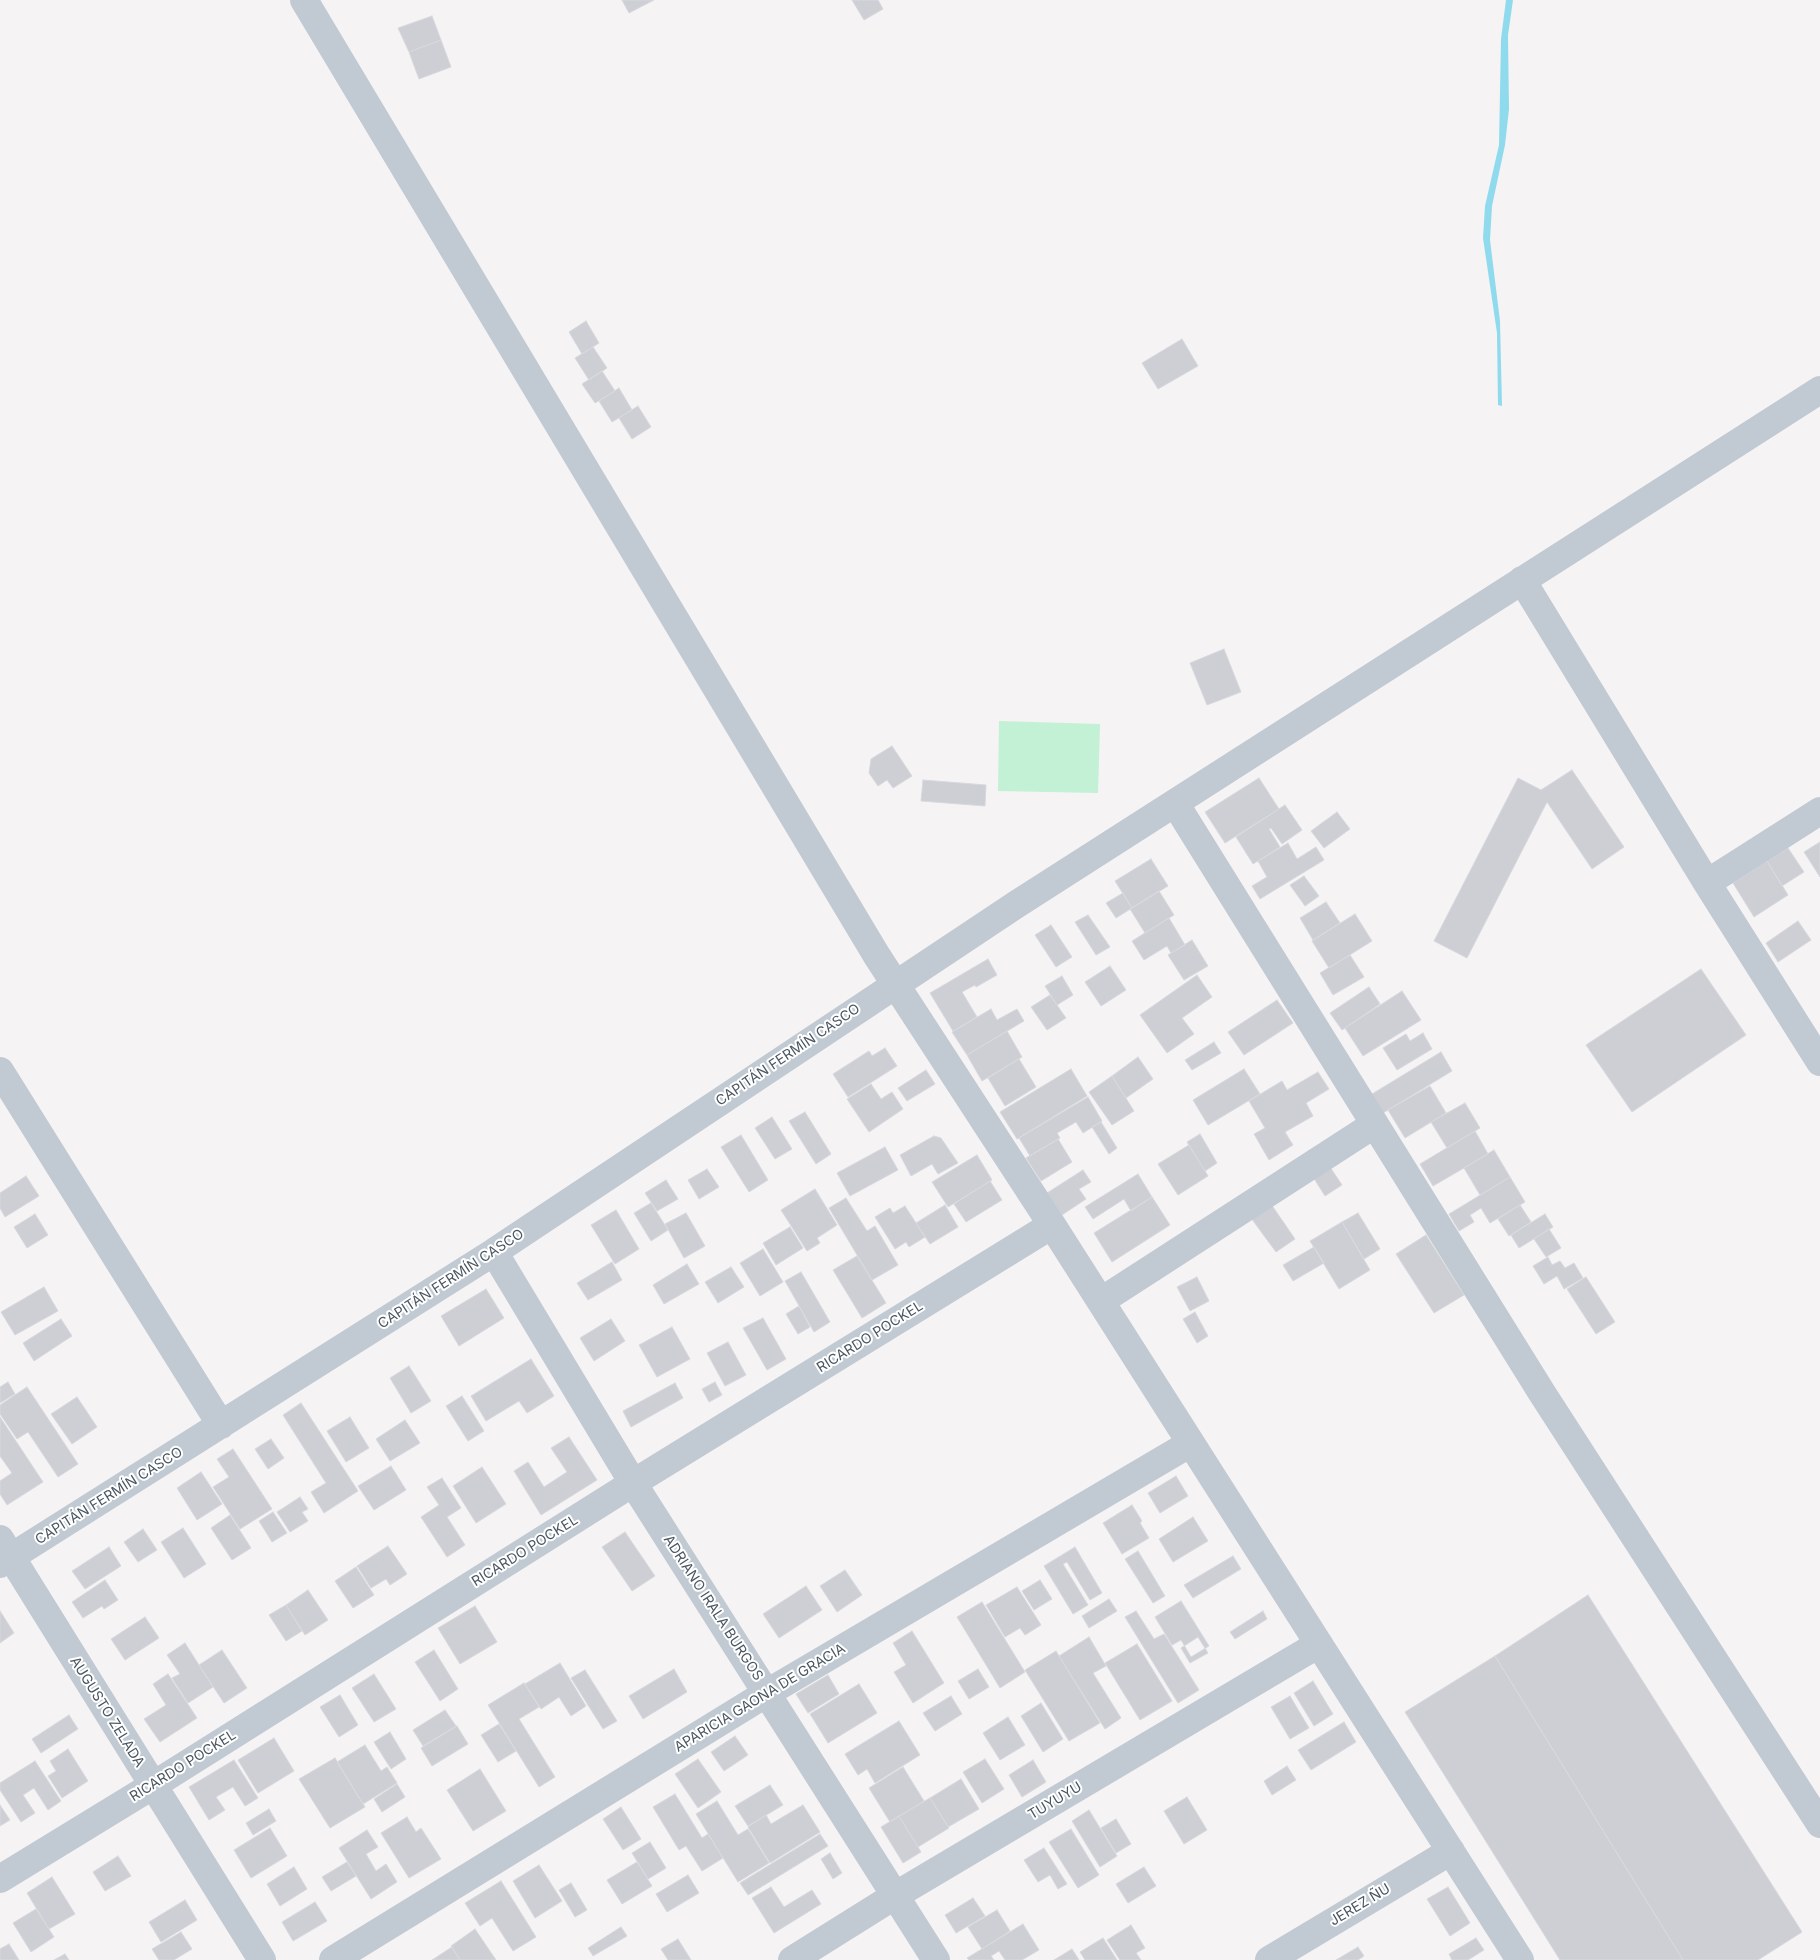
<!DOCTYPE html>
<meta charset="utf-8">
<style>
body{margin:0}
canvas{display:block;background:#f5f3f3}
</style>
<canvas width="1820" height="1960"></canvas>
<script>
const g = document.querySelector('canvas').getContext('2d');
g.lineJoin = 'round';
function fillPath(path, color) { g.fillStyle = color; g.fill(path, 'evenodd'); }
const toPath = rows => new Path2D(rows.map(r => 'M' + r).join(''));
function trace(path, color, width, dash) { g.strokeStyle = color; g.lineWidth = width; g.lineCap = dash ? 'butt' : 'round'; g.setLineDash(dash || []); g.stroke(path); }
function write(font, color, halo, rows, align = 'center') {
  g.font = font + ' Inter,sans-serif'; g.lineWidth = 4; g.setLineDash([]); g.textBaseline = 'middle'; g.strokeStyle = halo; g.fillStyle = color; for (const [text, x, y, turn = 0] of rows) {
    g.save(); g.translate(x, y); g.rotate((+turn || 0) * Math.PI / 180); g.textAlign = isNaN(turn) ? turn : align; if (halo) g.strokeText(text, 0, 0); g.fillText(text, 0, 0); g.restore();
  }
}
const green = toPath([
 [999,721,1100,724,1098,793,998,791]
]);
const water = toPath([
 [1506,0,1513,0,1508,35,1509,109,1505,145,1492,206,1490,240,1500,321,1502,406,1498,405,1497,333,1483,238,1485,206,1499,145,1501,39]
]);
const building = toPath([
 [622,0,654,0,629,13,622,0],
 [852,0,878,0,883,9,864,20,852,0],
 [432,16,441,40,409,52,398,28,432,16],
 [441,40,451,67,419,79,409,52,441,40],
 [586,321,599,343,582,354,569,332,586,321],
 [1182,339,1198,366,1158,389,1142,363,1182,339],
 [593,347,607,368,589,380,575,358,593,347],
 [602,371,615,391,595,403,582,384,602,371],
 [619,388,632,410,612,422,599,401,619,388],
 [638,406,651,427,632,439,619,418,638,406],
 [1224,649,1241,692,1207,705,1190,663,1224,649],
 [892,746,912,776,893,788,887,780,878,786,869,773,871,759,892,746],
 [1572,770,1624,847,1592,869,1547,802,1467,958,1434,941,1518,778,1541,790,1572,770],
 [1259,778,1279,809,1225,843,1205,812,1259,778],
 [923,780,986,785,985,806,921,801,923,780],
 [1285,805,1302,830,1282,844,1271,828,1269,829,1280,847,1253,864,1236,837,1285,805],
 [1337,812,1350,829,1324,848,1311,831,1337,812],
 [1820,842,1820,877,1804,852,1820,842],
 [1288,843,1297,859,1316,847,1324,860,1260,899,1252,886,1267,877,1258,861,1288,843],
 [1788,848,1804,872,1782,886,1767,861,1788,848],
 [1151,859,1168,886,1132,908,1115,881,1151,859],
 [1767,861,1788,895,1754,917,1733,883,1767,861],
 [1304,876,1319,896,1305,906,1290,885,1304,876],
 [1159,891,1174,915,1145,933,1130,909,1159,891],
 [1123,893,1132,908,1116,918,1106,903,1123,893],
 [1326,902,1340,923,1313,940,1300,918,1326,902],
 [1355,914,1372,941,1329,968,1312,941,1355,914],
 [1088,915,1110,947,1096,955,1075,922,1088,915],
 [1169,918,1185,945,1171,953,1167,946,1144,960,1132,941,1169,918],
 [1798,921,1811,940,1778,962,1766,943,1798,921],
 [1051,925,1072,957,1056,967,1035,935,1051,925],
 [1192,940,1208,966,1184,980,1168,955,1192,940],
 [1350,955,1364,977,1333,995,1320,973,1350,955],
 [988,959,997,975,976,987,975,985,962,992,977,1017,953,1031,930,993,988,959],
 [1110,966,1126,990,1101,1006,1085,982,1110,966],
 [1701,969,1746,1035,1632,1112,1586,1045,1701,969],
 [1197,975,1212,997,1182,1018,1194,1034,1167,1053,1140,1015,1197,975],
 [1062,976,1073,995,1057,1005,1045,986,1062,976],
 [1369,987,1380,1004,1342,1030,1330,1013,1369,987],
 [1402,991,1421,1020,1363,1056,1345,1028,1402,991],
 [1050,995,1066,1018,1047,1030,1031,1007,1050,995],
 [1277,1000,1293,1023,1244,1055,1228,1032,1277,1000],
 [991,1009,997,1020,1017,1009,1024,1021,967,1055,952,1032,991,1009],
 [1007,1031,1022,1057,982,1081,967,1055,1007,1031],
 [1423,1033,1432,1049,1397,1070,1383,1048,1406,1034,1410,1041,1423,1033],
 [1214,1042,1221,1053,1192,1070,1185,1060,1214,1042],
 [885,1048,897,1066,848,1097,833,1074,869,1051,872,1056,885,1048],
 [1441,1052,1452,1071,1383,1113,1372,1094,1441,1052],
 [1138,1057,1153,1079,1126,1098,1112,1076,1138,1057],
 [1019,1059,1036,1087,1005,1106,988,1078,1019,1059],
 [1071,1069,1087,1096,1017,1139,1000,1112,1071,1069],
 [1244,1069,1260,1094,1208,1125,1193,1100,1244,1069],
 [926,1070,935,1084,907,1101,898,1088,926,1070],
 [1318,1072,1329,1089,1306,1103,1313,1116,1285,1132,1293,1145,1269,1160,1254,1134,1265,1128,1249,1101,1282,1081,1287,1090,1318,1072],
 [1112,1076,1134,1111,1112,1125,1089,1092,1112,1076],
 [871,1084,881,1099,892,1092,903,1109,869,1132,847,1099,871,1084],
 [1430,1086,1446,1113,1405,1138,1388,1110,1430,1086],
 [1088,1097,1102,1121,1083,1133,1076,1122,1057,1133,1060,1138,1030,1156,1019,1138,1088,1097],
 [1465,1103,1480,1128,1447,1148,1431,1122,1465,1103],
 [805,1112,831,1154,816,1164,789,1121,805,1112],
 [772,1117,792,1149,775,1159,755,1128,772,1117],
 [1101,1122,1117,1148,1109,1154,1092,1127,1101,1122],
 [1475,1131,1488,1154,1433,1186,1420,1164,1475,1131],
 [1200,1134,1217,1163,1205,1171,1187,1142,1200,1134],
 [741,1135,768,1180,749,1192,721,1147,741,1135],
 [934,1136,941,1138,958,1163,938,1174,932,1164,911,1176,900,1155,934,1136],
 [1058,1139,1072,1162,1041,1181,1026,1158,1058,1139],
 [1189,1145,1208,1176,1178,1195,1158,1164,1189,1145],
 [885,1147,898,1170,850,1196,837,1173,885,1147],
 [1494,1150,1510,1177,1480,1195,1464,1168,1494,1150],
 [977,1155,992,1180,948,1207,932,1182,977,1155],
 [1330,1167,1342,1185,1325,1196,1313,1177,1330,1167],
 [707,1169,719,1187,699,1199,688,1180,707,1169],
 [1083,1170,1091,1182,1079,1189,1086,1199,1062,1215,1047,1193,1083,1170],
 [1138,1174,1152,1197,1131,1211,1124,1199,1093,1219,1085,1207,1138,1174],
 [26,1176,39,1196,5,1217,0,1208,0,1193,26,1176],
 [1510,1177,1525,1202,1490,1223,1481,1208,1470,1215,1474,1222,1459,1231,1449,1214,1510,1177],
 [666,1180,678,1199,657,1211,645,1193,666,1180],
 [990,1181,1002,1200,966,1222,954,1204,990,1181],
 [815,1189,837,1225,817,1238,820,1243,807,1251,781,1210,815,1189],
 [1152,1197,1170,1225,1112,1262,1094,1233,1152,1197],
 [846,1198,867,1231,875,1226,898,1265,872,1280,829,1208,846,1198],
 [651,1203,668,1230,651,1241,634,1213,651,1203],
 [1271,1204,1295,1239,1276,1252,1251,1218,1271,1204],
 [945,1205,958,1227,930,1244,916,1223,945,1205],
 [1520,1205,1531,1222,1509,1236,1498,1219,1520,1205],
 [905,1206,925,1237,909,1247,906,1242,895,1249,875,1217,890,1208,893,1213,905,1206],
 [616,1210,639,1249,615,1264,591,1225,616,1210],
 [686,1213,705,1246,684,1258,665,1224,686,1213],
 [1358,1213,1380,1249,1364,1259,1342,1222,1358,1213],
 [35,1214,48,1235,27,1248,14,1227,35,1214],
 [1545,1214,1553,1227,1519,1248,1511,1235,1545,1214],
 [1342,1222,1370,1270,1339,1289,1310,1241,1342,1222],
 [790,1227,803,1248,776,1265,763,1243,790,1227],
 [1549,1229,1561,1248,1546,1257,1534,1239,1549,1229],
 [1426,1235,1464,1295,1434,1313,1396,1254,1426,1235],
 [1314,1247,1324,1263,1293,1281,1283,1265,1314,1247],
 [763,1249,783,1282,760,1296,740,1263,763,1249],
 [857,1256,886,1303,862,1318,833,1270,857,1256],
 [1548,1257,1552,1265,1560,1261,1565,1268,1574,1263,1583,1278,1564,1289,1557,1276,1544,1284,1533,1266,1548,1257],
 [612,1262,622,1280,588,1300,577,1283,612,1262],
 [687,1264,699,1284,664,1304,653,1285,687,1264],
 [731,1267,744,1287,718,1303,705,1282,731,1267],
 [801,1272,830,1322,814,1332,785,1281,801,1272],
 [1197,1277,1209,1301,1190,1311,1177,1287,1197,1277],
 [1586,1277,1615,1322,1596,1334,1567,1289,1586,1277],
 [44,1287,58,1311,15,1335,1,1312,44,1287],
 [486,1289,504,1318,459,1346,441,1316,486,1289],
 [799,1306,810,1327,798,1334,786,1314,799,1306],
 [1195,1312,1208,1336,1197,1343,1183,1319,1195,1312],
 [763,1318,786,1359,767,1370,743,1328,763,1318],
 [61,1319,72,1336,34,1361,23,1343,61,1319],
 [611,1319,625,1341,594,1361,580,1338,611,1319],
 [672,1327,690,1359,657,1377,639,1345,672,1327],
 [728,1342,746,1375,725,1386,707,1353,728,1342],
 [531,1359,554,1396,527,1413,519,1401,486,1421,471,1396,531,1359],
 [409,1366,431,1401,411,1413,390,1378,409,1366],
 [8,1382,15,1394,0,1403,0,1387,8,1382],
 [715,1382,722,1395,709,1402,702,1389,715,1382],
 [675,1383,683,1398,631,1427,623,1411,675,1383],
 [27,1387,78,1464,58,1477,28,1432,17,1439,0,1414,0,1405,27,1387],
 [462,1396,484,1431,468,1441,446,1406,462,1396],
 [77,1397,97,1427,72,1444,51,1414,77,1397],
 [301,1403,358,1491,324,1513,311,1492,326,1483,283,1415,301,1403],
 [0,1417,43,1482,7,1505,0,1494,0,1481,12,1473,0,1456,0,1417],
 [350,1417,369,1448,346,1462,327,1431,350,1417],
 [405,1420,420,1443,390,1461,376,1439,405,1420],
 [569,1437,597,1480,541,1515,514,1471,528,1462,544,1487,567,1472,551,1448,569,1437],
 [271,1439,284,1458,268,1469,255,1449,271,1439],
 [233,1449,272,1509,240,1529,213,1487,229,1477,217,1459,233,1449],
 [391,1466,406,1490,374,1510,358,1486,391,1466],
 [482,1467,506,1504,476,1523,453,1486,482,1467],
 [201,1472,222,1504,197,1520,177,1488,201,1472],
 [1176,1476,1188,1496,1160,1513,1148,1493,1176,1476],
 [442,1478,461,1508,447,1517,465,1545,447,1557,421,1517,439,1505,427,1487,442,1478],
 [300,1497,308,1509,302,1512,308,1521,290,1532,277,1512,300,1497],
 [1132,1505,1142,1521,1140,1523,1149,1538,1122,1554,1103,1523,1132,1505],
 [273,1512,287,1533,272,1542,259,1521,273,1512],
 [230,1515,251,1548,232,1560,211,1528,230,1515],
 [1193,1517,1208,1541,1173,1562,1159,1539,1193,1517],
 [183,1528,206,1564,184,1578,161,1542,183,1528],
 [143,1529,157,1550,138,1562,124,1542,143,1529],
 [625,1532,655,1576,632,1591,602,1547,625,1532],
 [388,1546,407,1574,390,1585,386,1579,371,1588,357,1566,388,1546],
 [109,1547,121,1566,85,1589,72,1571,109,1547],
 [1075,1547,1102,1593,1090,1600,1067,1562,1063,1564,1088,1605,1073,1614,1044,1566,1075,1547],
 [1138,1551,1165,1596,1153,1603,1125,1559,1138,1551],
 [1233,1556,1241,1569,1193,1598,1184,1585,1233,1556],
 [356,1567,374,1595,353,1608,335,1581,356,1567],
 [845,1570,862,1595,837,1612,820,1586,845,1570],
 [105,1580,118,1600,104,1609,102,1606,83,1618,72,1602,105,1580],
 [1040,1580,1052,1599,1034,1610,1022,1591,1040,1580],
 [806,1586,822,1610,779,1638,763,1614,806,1586],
 [1017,1587,1041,1625,1025,1635,1020,1628,1005,1637,986,1605,1017,1587],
 [308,1590,328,1620,305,1635,286,1605,308,1590],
 [1588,1595,1802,1932,1758,1960,1683,1960,1495,1656,1588,1595],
 [1109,1599,1117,1611,1089,1628,1082,1616,1109,1599],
 [1181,1601,1209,1646,1191,1657,1181,1640,1172,1645,1155,1617,1181,1601],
 [982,1602,1025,1672,1000,1688,957,1617,982,1602],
 [286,1605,302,1631,286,1641,269,1615,286,1605],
 [475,1606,497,1642,460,1664,438,1628,475,1606],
 [0,1611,14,1633,0,1643,0,1611],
 [1136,1611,1154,1639,1164,1634,1199,1690,1178,1703,1125,1617,1136,1611],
 [1263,1611,1267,1619,1235,1639,1230,1632,1263,1611],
 [145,1617,159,1638,125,1660,111,1639,145,1617],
 [912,1631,944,1683,913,1703,894,1672,906,1665,893,1643,912,1631],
 [1089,1637,1106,1666,1093,1673,1121,1718,1105,1729,1059,1656,1089,1637],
 [1198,1637,1208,1653,1190,1663,1181,1648,1198,1637],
 [185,1643,213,1687,188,1703,172,1678,180,1674,167,1655,185,1643],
 [1137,1644,1172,1701,1140,1720,1105,1663,1137,1644],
 [222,1650,247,1688,224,1703,199,1665,222,1650],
 [434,1650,458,1689,440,1701,415,1662,434,1650],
 [1056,1651,1100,1723,1069,1741,1025,1670,1056,1651],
 [1495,1656,1683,1960,1560,1960,1405,1712,1495,1656],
 [560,1663,586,1706,571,1716,559,1697,541,1709,525,1684,560,1663],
 [674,1669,687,1692,643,1719,629,1696,674,1669],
 [978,1669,989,1687,969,1699,958,1681,978,1669],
 [585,1670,617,1721,603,1729,571,1678,585,1670],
 [168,1674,197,1718,160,1742,144,1719,166,1705,153,1684,168,1674],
 [374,1674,396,1709,374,1722,352,1688,374,1674],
 [828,1675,839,1694,808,1713,796,1694,828,1675],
 [1313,1681,1333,1714,1314,1726,1294,1693,1313,1681],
 [524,1683,539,1707,519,1719,555,1777,539,1787,488,1705,524,1683],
 [859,1684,877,1713,828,1743,810,1714,859,1684],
 [340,1695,358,1725,339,1737,320,1707,340,1695],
 [951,1696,962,1714,935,1731,923,1713,951,1696],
 [1290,1696,1309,1728,1290,1739,1271,1707,1290,1696],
 [1041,1703,1063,1739,1043,1752,1021,1716,1041,1703],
 [445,1710,456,1726,423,1746,413,1730,445,1710],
 [69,1715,78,1729,41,1753,32,1739,69,1715],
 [1008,1717,1025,1745,1000,1760,983,1733,1008,1717],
 [899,1721,920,1755,875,1783,867,1769,858,1775,845,1754,899,1721],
 [1344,1722,1356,1742,1311,1770,1298,1750,1344,1722],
 [499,1724,516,1751,498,1762,481,1735,499,1724],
 [457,1726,468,1744,432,1766,421,1748,457,1726],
 [390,1732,406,1759,391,1769,374,1742,390,1732],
 [735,1736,748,1755,724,1771,711,1752,735,1736],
 [274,1738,294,1771,258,1793,238,1760,274,1738],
 [365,1745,381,1771,387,1767,397,1783,363,1804,337,1762,365,1745],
 [68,1749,88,1781,62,1798,48,1776,56,1771,50,1761,68,1749],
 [335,1758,365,1807,330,1828,299,1779,335,1758],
 [698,1759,721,1792,698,1808,675,1774,698,1759],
 [985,1759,1004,1789,982,1803,963,1772,985,1759],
 [234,1760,258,1798,245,1806,233,1787,216,1797,225,1810,209,1820,189,1787,234,1760],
 [1033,1760,1046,1782,1022,1797,1009,1775,1033,1760],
 [35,1761,61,1801,48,1810,34,1788,23,1795,35,1813,21,1822,0,1790,0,1783,35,1761],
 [1287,1766,1296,1780,1272,1795,1264,1781,1287,1766],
 [903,1767,924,1801,890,1822,869,1788,903,1767],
 [480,1769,506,1811,473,1831,447,1790,480,1769],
 [961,1779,979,1809,948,1827,930,1798,961,1779],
 [397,1784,405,1797,382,1812,374,1799,397,1784],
 [770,1785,783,1805,748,1826,735,1806,770,1785],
 [675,1794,702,1838,708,1834,723,1858,702,1871,686,1846,679,1850,653,1807,675,1794],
 [1187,1797,1207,1830,1184,1844,1164,1811,1187,1797],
 [930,1798,949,1828,918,1847,899,1816,930,1798],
 [717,1801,738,1835,748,1829,769,1863,738,1882,696,1814,717,1801],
 [0,1805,10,1820,0,1826,0,1805],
 [803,1805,820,1832,770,1863,748,1827,766,1815,771,1824,803,1805],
 [621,1807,641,1839,623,1850,603,1819,621,1807],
 [269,1809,276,1821,253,1835,246,1823,269,1809],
 [1089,1810,1117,1856,1100,1867,1072,1821,1089,1810],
 [899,1816,921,1852,903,1863,881,1827,899,1816],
 [407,1817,416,1832,421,1828,441,1859,409,1878,381,1833,407,1817],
 [1116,1819,1131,1844,1116,1853,1101,1828,1116,1819],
 [270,1828,287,1856,251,1878,234,1850,270,1828],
 [1071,1829,1099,1875,1078,1888,1049,1842,1071,1829],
 [367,1830,378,1847,366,1854,376,1871,386,1864,397,1882,371,1899,339,1848,367,1830],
 [820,1834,828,1846,748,1895,740,1883,820,1834],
 [650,1842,666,1868,648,1879,632,1853,650,1842],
 [1044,1848,1067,1884,1058,1889,1050,1875,1038,1882,1024,1860,1044,1848],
 [830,1853,842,1873,833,1879,821,1859,830,1853],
 [118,1856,131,1876,105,1891,93,1872,118,1856],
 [347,1862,356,1876,331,1891,322,1877,347,1862],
 [637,1862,652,1886,622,1904,607,1880,637,1862],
 [539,1865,562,1901,535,1918,513,1881,539,1865],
 [294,1867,307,1889,280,1906,267,1884,294,1867],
 [1144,1867,1156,1886,1128,1903,1116,1884,1144,1867],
 [688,1875,699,1893,667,1912,656,1894,688,1875],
 [52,1877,75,1914,49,1929,27,1893,52,1877],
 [501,1881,536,1937,513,1951,492,1918,480,1926,465,1903,501,1881],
 [571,1883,587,1910,575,1917,559,1890,571,1883],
 [771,1887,784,1907,812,1890,821,1904,774,1933,752,1898,771,1887],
 [1448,1887,1470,1923,1450,1936,1427,1899,1448,1887],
 [973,1898,985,1916,956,1933,945,1915,973,1898],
 [185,1900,197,1920,161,1942,149,1922,185,1900],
 [315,1902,327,1921,293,1941,282,1922,315,1902],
 [36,1909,54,1937,31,1952,13,1923,36,1909],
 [997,1910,1010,1931,982,1949,968,1927,997,1910],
 [1023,1924,1039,1950,1022,1960,1005,1960,999,1951,991,1956,994,1960,969,1960,967,1958,1023,1924],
 [1131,1925,1145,1948,1136,1953,1141,1960,1120,1960,1107,1940,1131,1925],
 [621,1927,627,1936,593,1956,588,1948,621,1927],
 [475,1929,496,1960,460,1960,451,1946,475,1929],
 [181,1932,192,1949,174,1960,159,1960,152,1949,181,1932],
 [1103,1938,1117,1960,1085,1960,1080,1952,1103,1938],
 [1476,1938,1484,1950,1468,1960,1452,1960,1449,1954,1476,1938],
 [678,1939,691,1960,668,1960,661,1949,678,1939],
 [9,1944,19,1960,0,1960,0,1949,9,1944],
 [452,1947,460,1960,432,1960,452,1947],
 [1358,1947,1364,1956,1358,1960,1336,1960,1358,1947],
 [1072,1949,1079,1960,1054,1960,1072,1949],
 [65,1954,69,1960,54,1960,65,1954]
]);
const minor = toPath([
 [304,0,877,956,1052,1225,1520,1960],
 [1522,580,1707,883,1820,1062],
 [1175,803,1542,1393,1820,1824],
 [1707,883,1820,811],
 [0,1071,221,1425],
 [494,1252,633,1483,936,1960],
 [1101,1301,1375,1124],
 [0,1539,262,1960],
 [0,1564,494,1252,1017,904,1820,390],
 [0,1879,152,1786,633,1483,1052,1225],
 [333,1960,767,1693,1191,1443],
 [792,1960,896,1895,1319,1644],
 [1269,1960,1451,1851]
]);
const streetNames = [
 ["CAPITÁN FERMÍN CASCO",788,1055,-34],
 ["CAPITÁN FERMÍN CASCO",451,1279,-33],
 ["RICARDO POCKEL",870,1337,-32],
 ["CAPITÁN FERMÍN CASCO",109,1496,-32],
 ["RICARDO POCKEL",525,1551,-32],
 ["ADRIANO IRALA BURGOS",713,1608,57],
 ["APARICIA GAONA DE GRACIA",760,1698,-31],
 ["AUGUSTO ZELADA",107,1712,58],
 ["RICARDO POCKEL",183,1766,-32],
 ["TUYUYU",1055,1801,-31],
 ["JEREZ ÑU",1360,1905,-31]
];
fillPath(green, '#c3f1d5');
fillPath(water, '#90daee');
fillPath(building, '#cdcfd5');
trace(building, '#d7d9de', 1);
trace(minor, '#c1cad2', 28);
write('14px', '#4a5661', '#fff', streetNames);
</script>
